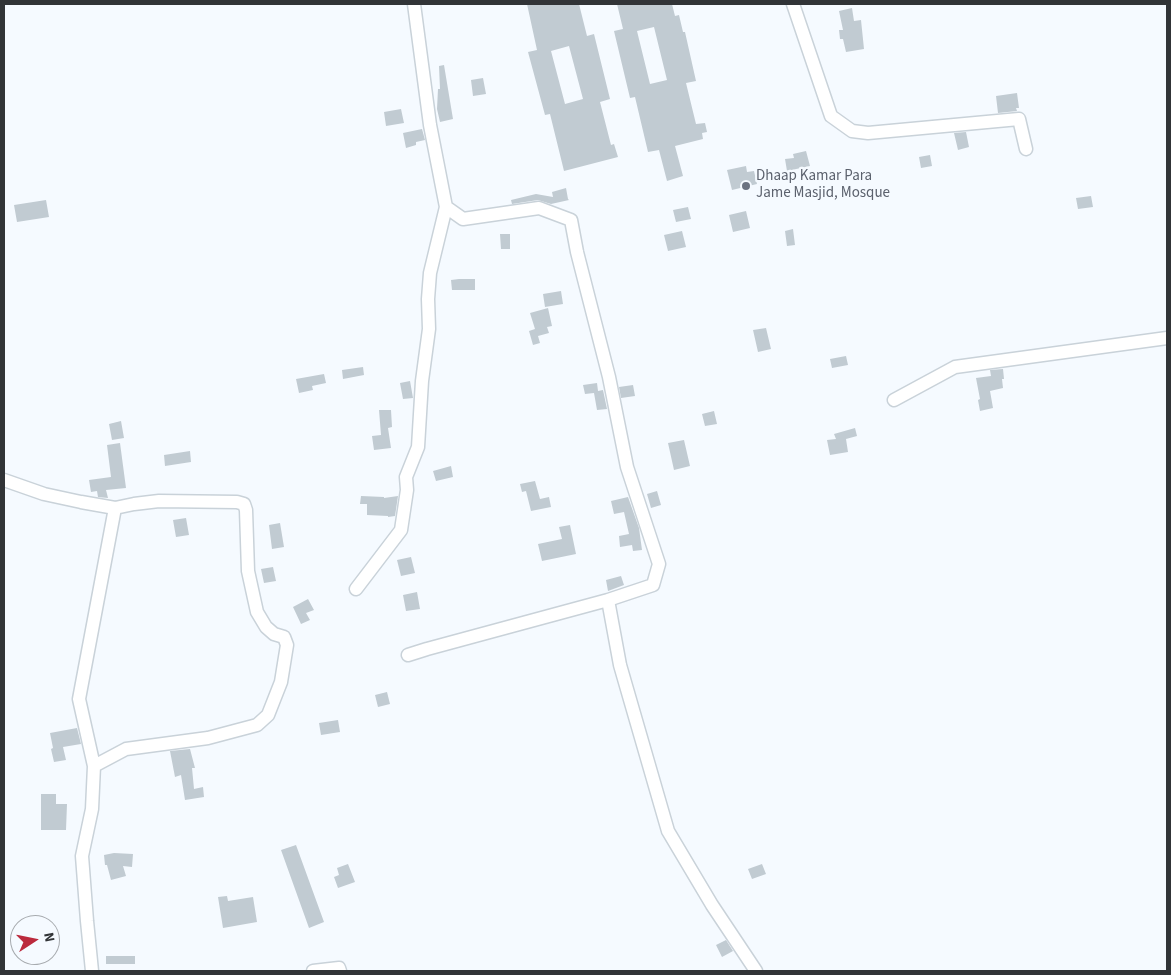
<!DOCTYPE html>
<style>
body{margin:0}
#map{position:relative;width:1171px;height:975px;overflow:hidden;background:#f5faff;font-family:"Source Sans 3",sans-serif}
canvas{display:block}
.frame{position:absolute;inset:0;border:5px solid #313437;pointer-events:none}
.north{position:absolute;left:10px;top:915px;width:50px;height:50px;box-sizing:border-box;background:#f5faff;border:1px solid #a7abaf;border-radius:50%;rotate:79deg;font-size:14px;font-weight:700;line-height:20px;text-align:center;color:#313437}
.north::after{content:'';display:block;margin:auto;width:18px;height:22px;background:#bb2a3d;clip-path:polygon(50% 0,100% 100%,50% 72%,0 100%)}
</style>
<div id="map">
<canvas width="1171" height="975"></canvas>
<div class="frame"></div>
<div class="north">N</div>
</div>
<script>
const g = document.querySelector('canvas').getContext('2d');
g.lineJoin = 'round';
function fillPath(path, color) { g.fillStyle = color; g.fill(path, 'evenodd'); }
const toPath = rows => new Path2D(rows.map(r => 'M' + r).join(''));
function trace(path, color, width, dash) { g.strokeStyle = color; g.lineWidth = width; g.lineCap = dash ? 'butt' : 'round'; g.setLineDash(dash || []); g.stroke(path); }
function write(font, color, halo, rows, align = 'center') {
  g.font = font + ' "Source Sans 3",sans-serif'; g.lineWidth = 4.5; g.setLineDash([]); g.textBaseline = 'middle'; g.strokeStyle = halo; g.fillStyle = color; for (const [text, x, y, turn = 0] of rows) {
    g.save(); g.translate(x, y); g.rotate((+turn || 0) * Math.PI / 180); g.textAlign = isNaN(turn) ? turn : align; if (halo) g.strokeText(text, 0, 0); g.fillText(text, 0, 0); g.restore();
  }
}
const building = toPath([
 [527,4,579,4,587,36,594,34,610,99,600,102,611,145,614,144,618,157,564,171,550,114,545,115,528,52,537,50],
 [569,46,583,99,565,104,551,51],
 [617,4,672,4,675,16,679,15,683,32,685,32,696,81,686,83,696,124,705,123,707,132,702,133,703,139,675,146,683,176,667,181,659,150,648,152,635,97,630,98,614,31,623,29],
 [654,27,667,80,650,84,637,31],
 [852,8,854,21,861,20,864,49,846,52,843,39,840,39,839,30,843,30,839,11],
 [444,65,453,119,440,122,437,109,438,89,440,89,439,66],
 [483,78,486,94,473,96,471,80],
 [1017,93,1019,108,1016,108,1017,111,998,113,996,96],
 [401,109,404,123,386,126,384,112],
 [422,129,425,140,416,142,416,145,406,148,403,133],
 [966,132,969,147,958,150,954,133],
 [806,151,810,166,787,171,785,159,794,158,793,154],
 [930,155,932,166,921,168,919,157],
 [746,166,747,172,754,171,757,184,732,190,727,170],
 [566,188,568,199,569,200,551,204,538,200,512,204,511,200,536,194,553,197,552,192],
 [1091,196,1093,207,1078,209,1076,198],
 [46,200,49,217,17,222,14,205],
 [688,207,691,219,676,222,673,210],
 [746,211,750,228,733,232,729,215],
 [793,229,795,245,787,246,785,231],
 [682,231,686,247,668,251,664,235],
 [500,234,510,234,510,249,501,249],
 [459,279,475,279,475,290,452,290,451,280],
 [561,291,563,304,545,307,543,294],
 [548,308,552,326,547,327,549,333,538,336,540,343,533,345,529,331,535,329,530,313],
 [766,328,771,349,758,352,753,330],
 [846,356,848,365,832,368,830,359],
 [363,367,364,375,343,379,342,370],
 [1003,369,1004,379,1002,379,1003,388,990,391,993,408,980,411,978,400,980,399,976,378,991,376,990,370],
 [324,374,326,383,312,386,313,390,299,393,296,379],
 [410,381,413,398,403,399,400,383],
 [597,383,598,391,603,390,607,409,597,410,594,393,585,394,583,385],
 [633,385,635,396,621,398,619,387],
 [379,410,391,410,392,427,388,428,391,448,374,450,372,436,381,435],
 [714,411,717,424,705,426,702,414],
 [121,421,124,438,112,440,109,424],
 [855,428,857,436,846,439,848,452,830,455,827,440,836,439,834,434],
 [684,440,690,466,674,470,668,443],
 [120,443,126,488,106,490,108,498,98,497,97,491,91,492,89,480,111,477,107,445],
 [190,451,191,462,165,466,164,455],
 [451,466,453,477,436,481,433,471],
 [535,481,540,499,549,497,551,507,531,511,526,491,522,492,520,484],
 [657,491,661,505,651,508,647,494],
 [361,496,384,497,384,498,398,496,395,516,388,517,388,516,367,515,367,504,360,504],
 [628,497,639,528,642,550,633,551,632,545,620,547,619,536,629,534,624,512,614,514,611,501],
 [186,518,189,535,176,537,173,520],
 [280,523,284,547,272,549,269,525],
 [570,525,576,554,542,561,538,544,562,539,559,527],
 [411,557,415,573,401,576,397,560],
 [273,567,276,581,264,583,261,569],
 [621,576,624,585,608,591,606,580],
 [417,592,420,609,406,611,403,595],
 [308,599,314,610,306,613,310,620,301,624,293,607],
 [387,692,390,704,378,707,375,695],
 [338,720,340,732,321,735,319,723],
 [77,728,81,744,63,747,66,760,54,762,51,749,53,748,50,733],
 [190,749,195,768,192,768,194,789,203,787,204,797,185,800,181,775,175,777,170,751],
 [41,794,56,794,56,804,67,804,66,830,41,830],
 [296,845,324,922,309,928,281,850],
 [114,853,133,854,132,867,123,866,126,876,111,880,107,865,105,865,104,855],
 [348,864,355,882,338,888,334,877,339,875,337,868],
 [762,864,766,874,752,879,748,869],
 [227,896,228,901,253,897,257,922,223,928,218,897],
 [726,940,733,951,722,957,716,945],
 [106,956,135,956,135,964,106,964]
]);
const street = toPath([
 [414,4,430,125,446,207,463,219,539,208,571,220,577,252,609,377,627,467,659,564,653,585,608,600,620,665,668,831,712,905,756,971],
 [793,4,831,116,852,131,868,133,1019,119,1026,149],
 [894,400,955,367,1167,338],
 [4,480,44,494,81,502,115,508,79,699,94,766,92,809,82,856,87,921,92,971],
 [356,589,401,530,407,490,406,477,418,447,422,381,429,329,428,299,430,273,446,207],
 [408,655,427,649,608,600],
 [94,766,126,749,208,738,257,725,268,715,281,682,287,645,284,637,274,634,266,627,257,612,248,571,246,510,244,504,237,502,159,501,134,504,115,508],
 [313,971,339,968,340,971]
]);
const markers = [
 [746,186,5,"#6b7280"]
];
const worshipNames = [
 ["Dhaap Kamar Para",756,177],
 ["Jame Masjid, Mosque",756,194]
];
fillPath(building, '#c1cbd2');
trace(street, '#c9d2d9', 15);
trace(street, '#fff', 12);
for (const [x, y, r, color] of markers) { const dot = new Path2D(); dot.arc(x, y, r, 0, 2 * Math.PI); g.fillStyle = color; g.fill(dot); trace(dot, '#f5faff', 2); }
write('15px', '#5b616d', '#f5faff', worshipNames, 'left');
</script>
